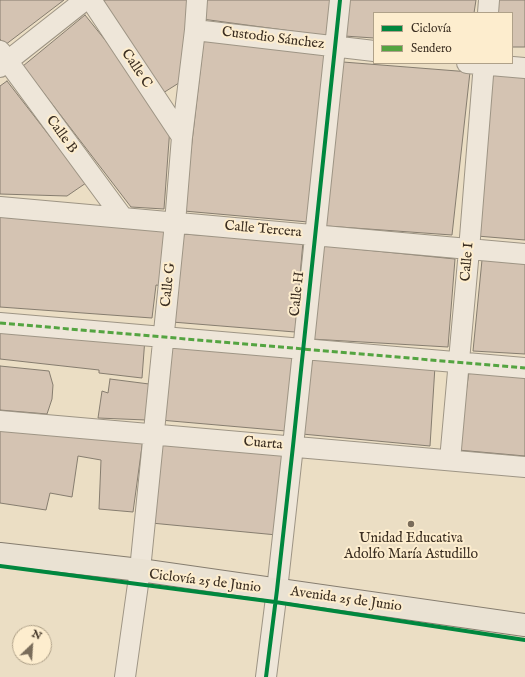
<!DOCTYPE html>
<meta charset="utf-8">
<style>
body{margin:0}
#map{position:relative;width:525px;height:677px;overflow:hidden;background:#ebdec4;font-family:"IM FELL English",serif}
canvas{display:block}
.legend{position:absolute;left:373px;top:12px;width:140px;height:52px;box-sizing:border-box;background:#fdedce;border:1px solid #afa189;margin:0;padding:5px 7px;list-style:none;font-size:12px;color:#3b2e21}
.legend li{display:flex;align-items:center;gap:8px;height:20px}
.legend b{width:20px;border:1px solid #afa189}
.north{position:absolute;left:12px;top:625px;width:40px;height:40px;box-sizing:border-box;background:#fdedce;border:1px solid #afa189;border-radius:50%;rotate:25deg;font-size:11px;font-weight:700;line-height:16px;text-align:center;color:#3b2e21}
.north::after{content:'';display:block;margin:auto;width:14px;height:18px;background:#796c5a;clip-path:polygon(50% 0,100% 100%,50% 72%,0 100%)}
</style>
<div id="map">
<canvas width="525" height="677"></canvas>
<ul class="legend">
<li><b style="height:5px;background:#00873e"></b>Ciclovía</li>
<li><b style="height:5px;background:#54a441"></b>Sendero</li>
</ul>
<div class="north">N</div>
</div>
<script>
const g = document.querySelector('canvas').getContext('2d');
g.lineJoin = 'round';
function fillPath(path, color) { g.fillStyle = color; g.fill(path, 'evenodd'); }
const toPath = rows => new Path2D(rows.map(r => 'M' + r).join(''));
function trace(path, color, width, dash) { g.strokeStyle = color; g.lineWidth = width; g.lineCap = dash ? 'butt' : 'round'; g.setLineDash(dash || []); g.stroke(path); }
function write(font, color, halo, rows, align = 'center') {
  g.font = font + ' "IM FELL English",serif'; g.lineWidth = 4; g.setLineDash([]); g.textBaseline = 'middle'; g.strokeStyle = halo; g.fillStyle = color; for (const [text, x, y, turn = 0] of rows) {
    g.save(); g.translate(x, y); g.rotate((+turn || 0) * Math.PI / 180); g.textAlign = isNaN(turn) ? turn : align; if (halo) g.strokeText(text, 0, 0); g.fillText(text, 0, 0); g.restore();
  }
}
const building = toPath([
 [0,0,64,0,5,45,0,39,0,0],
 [105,0,191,0,182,81,163,93,103,1,105,0],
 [204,0,332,0,328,36,202,19,204,0],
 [348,0,476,0,474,13,374,13,374,38,344,36,348,0],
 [496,0,525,0,525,47,512,47,512,13,495,13,496,0],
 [85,15,114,51,170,127,164,209,131,207,23,66,85,15],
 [204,37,328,51,308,222,184,211,204,37],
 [343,62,470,72,452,235,326,226,343,62],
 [493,71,525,74,525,240,477,236,493,71],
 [7,81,86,183,67,196,0,194,0,86,7,81],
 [0,217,168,231,163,286,156,285,152,318,0,307,0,217],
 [184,234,303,242,295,332,172,322,184,234],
 [327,246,455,259,448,347,311,339,321,247,327,246],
 [482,260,525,264,525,354,473,351,482,260],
 [0,330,145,338,142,378,99,373,99,370,0,359,0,330],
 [167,340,295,352,286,431,160,420,167,340],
 [313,355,435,366,430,446,302,434,313,355],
 [0,366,49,371,53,385,52,399,47,414,0,410,0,366],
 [469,371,525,374,525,456,458,450,469,371],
 [110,379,149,384,146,420,98,418,102,391,108,393,110,379],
 [0,426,143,439,133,512,99,509,101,460,78,456,72,497,50,493,46,510,0,503,0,426],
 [159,438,288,449,277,535,151,523,159,438]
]);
const minor = toPath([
 [91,0,182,137],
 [488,13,489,0],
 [195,30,374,51],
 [0,51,123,218],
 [467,63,525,68],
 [0,67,85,0],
 [0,207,525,254],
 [0,323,525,368],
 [0,421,525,467],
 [450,460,469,250,484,63],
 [125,677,140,570,175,223,182,137,195,30,197,0],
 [266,677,277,590,293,446,340,0]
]);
const highway = toPath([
 [0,554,140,570,525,625]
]);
const quiet = toPath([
 [0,323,525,368]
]);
const cycleway = toPath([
 [0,566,275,602,525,640],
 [266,677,277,590,293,446,340,0]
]);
const markers = [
 [411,524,4,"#796c5a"]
];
const streetNames = [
 ["Custodio Sánchez",273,39,7],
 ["Calle C",136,69,56],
 ["Calle B",61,135,54],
 ["Calle Tercera",263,230,5],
 ["Calle I",468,262,-85],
 ["Calle G",169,285,-84],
 ["Calle H",298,294,-84],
 ["Cuarta",263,444,5],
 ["Ciclovía 25 de Junio",205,582,7],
 ["Avenida 25 de Junio",346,600,8]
];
const poiNames = [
 ["Unidad Educativa",411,539],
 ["Adolfo María Astudillo",411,555]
];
fillPath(building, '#d4c3b2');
trace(building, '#867d6f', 1);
trace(minor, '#9e9585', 22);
trace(highway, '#867d6f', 24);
trace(minor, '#eee6d9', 20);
trace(highway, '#eae2d3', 22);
trace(quiet, '#54a441', 3, [6, 3]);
trace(cycleway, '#00873e', 4);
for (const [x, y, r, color] of markers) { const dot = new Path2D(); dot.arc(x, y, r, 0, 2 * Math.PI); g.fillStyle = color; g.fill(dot); trace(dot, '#fdedce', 1.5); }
write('14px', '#3b2e21', '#fdedce', streetNames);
write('14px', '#3b2e21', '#fdedce', poiNames);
</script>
